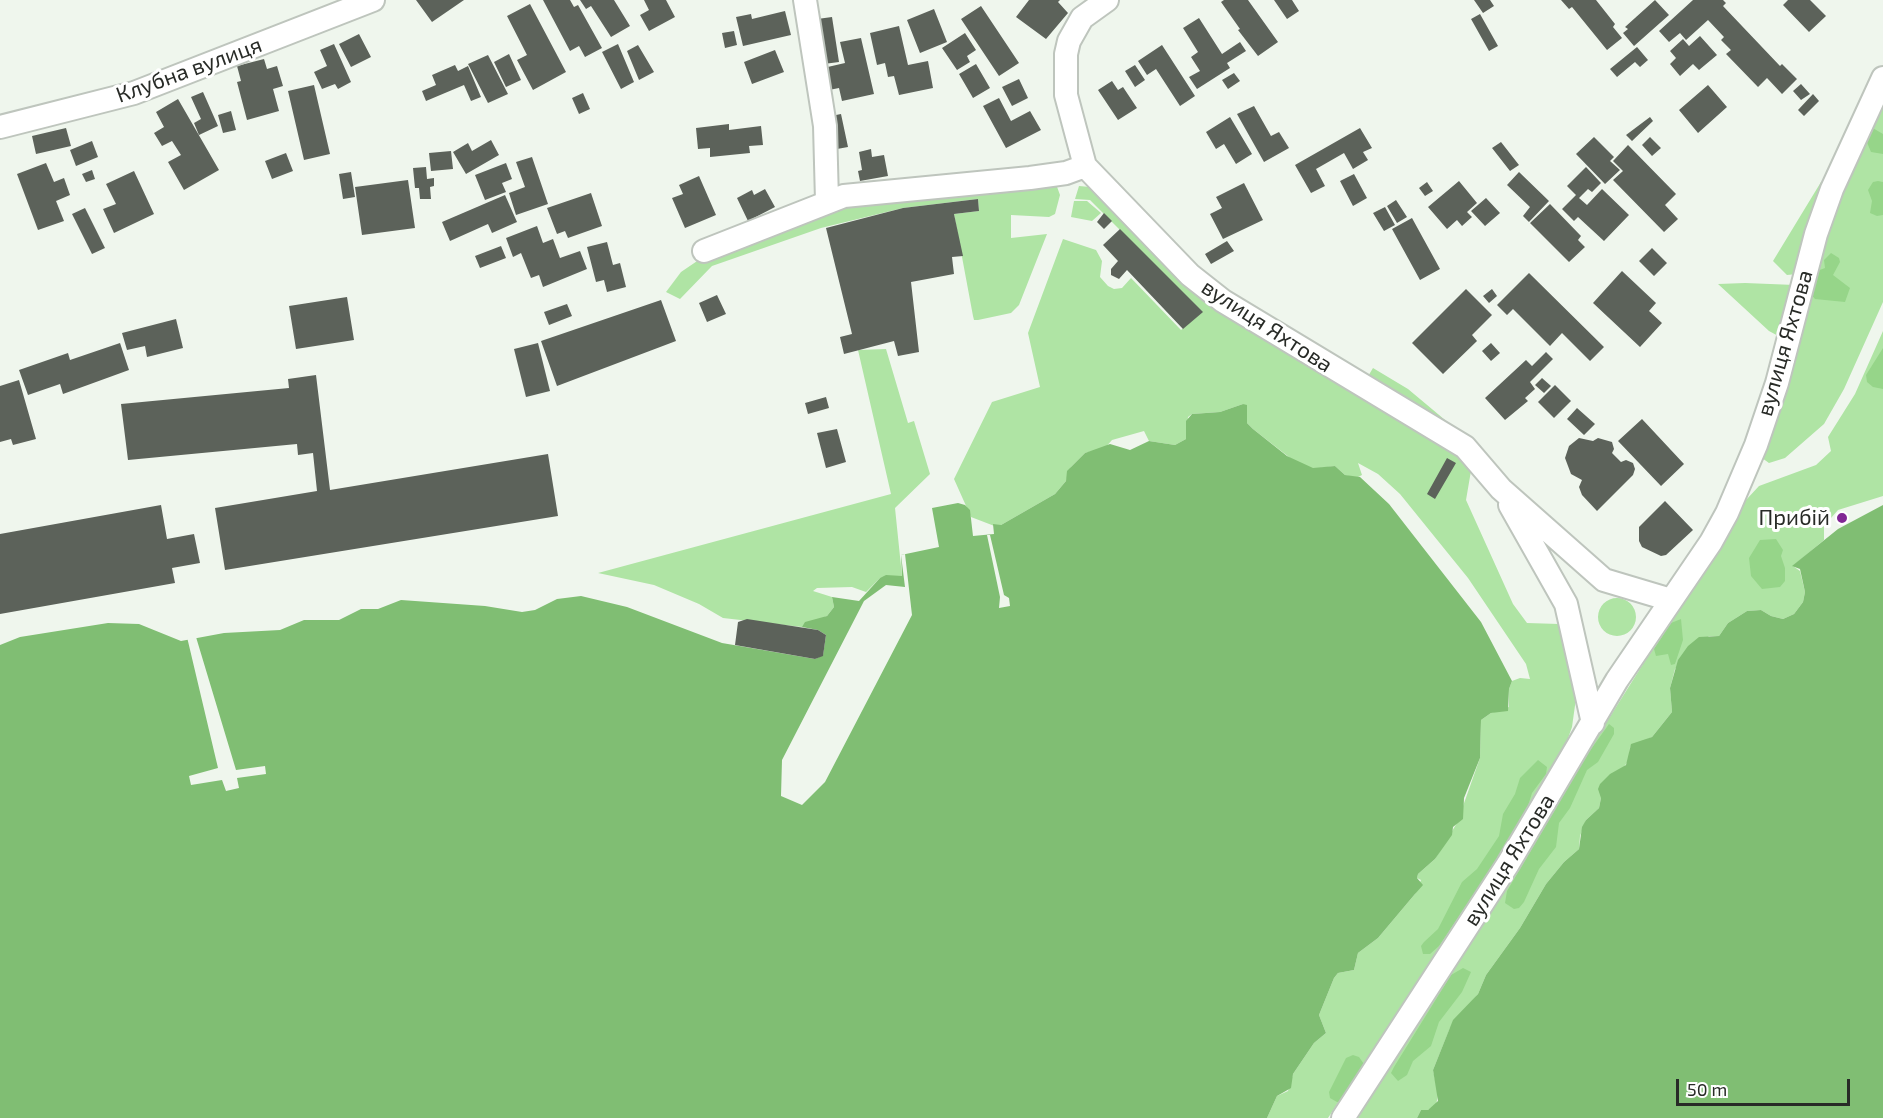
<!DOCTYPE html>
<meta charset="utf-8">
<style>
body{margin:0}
#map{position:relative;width:1883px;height:1118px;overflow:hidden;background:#eff6ed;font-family:"Exo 2",sans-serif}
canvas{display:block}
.scale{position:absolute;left:1676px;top:1079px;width:174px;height:27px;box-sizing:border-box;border:3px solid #282b27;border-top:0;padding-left:8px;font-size:18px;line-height:21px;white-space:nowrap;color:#282b27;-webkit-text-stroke:4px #fff;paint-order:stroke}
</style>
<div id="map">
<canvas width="1883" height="1118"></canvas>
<div class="scale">50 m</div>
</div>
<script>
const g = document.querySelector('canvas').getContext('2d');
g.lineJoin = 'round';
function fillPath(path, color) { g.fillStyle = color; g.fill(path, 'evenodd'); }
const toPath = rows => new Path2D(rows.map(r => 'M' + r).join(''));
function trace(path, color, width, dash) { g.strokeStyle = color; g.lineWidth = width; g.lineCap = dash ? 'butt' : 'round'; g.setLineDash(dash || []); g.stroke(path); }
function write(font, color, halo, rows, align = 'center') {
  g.font = font + ' "Exo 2",sans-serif'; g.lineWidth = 6; g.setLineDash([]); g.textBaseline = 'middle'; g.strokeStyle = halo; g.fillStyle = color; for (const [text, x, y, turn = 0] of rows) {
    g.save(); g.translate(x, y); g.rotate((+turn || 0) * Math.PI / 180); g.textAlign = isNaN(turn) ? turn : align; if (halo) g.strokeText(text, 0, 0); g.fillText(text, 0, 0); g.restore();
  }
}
const green = toPath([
 [1883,93,1883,302,1844,389,1824,424,1785,458,1769,463,1762,458,1822,234],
 [1821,182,1826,184,1797,274,1787,275,1773,261],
 [1056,184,1060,195,1055,214,1049,217,1011,215,1011,238,1047,234,1019,305,1011,313,978,320,974,320,973,316,954,214,979,211,978,199,903,208,821,228,712,266,680,299,666,292,681,272,709,253,845,201],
 [1079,186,1090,187,1346,384,1472,465,1466,500,1513,604,1527,623,1559,624,1568,640,1578,684,1572,727,1566,744,1499,858,1328,1118,1267,1118,1277,1096,1288,1091,1293,1074,1314,1043,1326,1033,1319,1015,1334,978,1338,973,1354,970,1358,953,1378,938,1415,894,1421,880,1417,878,1418,874,1435,859,1457,823,1480,758,1481,720,1491,713,1509,707,1509,689,1512,681,1520,678,1530,679,1526,664,1468,578,1400,494,1378,474,1358,463,1362,475,1356,478,1345,475,1335,466,1313,469,1294,461,1253,429,1247,423,1247,409,1243,404,1220,412,1192,414,1188,417,1186,439,1175,445,1149,441,1144,431,1112,440,1105,448,1085,453,1071,467,1066,481,1055,494,1001,525,997,527,971,517,954,479,992,402,1040,387,1028,333,1063,239,1096,250,1102,261,1100,277,1108,286,1114,289,1122,288,1131,278,1181,330,1202,312,1090,200,1075,199],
 [1074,201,1087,201,1101,213,1092,221,1071,217],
 [1745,283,1795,285,1782,338,1769,331,1718,284],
 [1883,331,1883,496,1838,510,1824,526,1824,540,1793,566,1800,571,1805,592,1803,602,1794,614,1783,619,1771,616,1761,610,1747,611,1728,623,1719,636,1709,636,1675,669,1670,688,1672,712,1652,737,1630,747,1629,760,1601,798,1599,808,1586,820,1580,836,1579,849,1564,862,1546,884,1520,928,1486,975,1478,994,1450,1028,1433,1070,1438,1094,1436,1106,1428,1110,1421,1110,1417,1118,1358,1118,1746,500,1759,486,1816,465,1831,451,1828,437,1855,394],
 [886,349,908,423,914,421,930,474,895,508,902,576,880,578,866,592,852,587,817,588,813,591,832,597,834,607,827,616,802,627,723,618,699,604,654,585,598,573,891,494,858,350],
 [1373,368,1408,389,1469,440,1367,378],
 '1598 617a19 19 0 1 1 38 0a19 19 0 1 1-38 0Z'
]);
const forest = toPath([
 [1871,127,1883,134,1883,154,1871,152,1866,140],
 [1878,181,1883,182,1883,215,1877,216,1870,213,1872,201,1868,190,1873,182],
 [1831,253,1839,258,1840,262,1833,275,1850,288,1845,302,1815,299,1810,293,1817,271,1825,268,1824,260],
 [1883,348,1883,389,1873,387,1867,382,1866,375],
 [1776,539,1783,550,1781,556,1785,568,1785,581,1780,587,1762,589,1751,576,1749,558,1760,540],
 [1681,619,1683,640,1675,664,1671,665,1668,654,1656,656,1654,649,1671,623],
 [1609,724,1614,728,1614,734,1598,762,1587,770,1570,808,1559,823,1556,847,1539,869,1524,902,1519,908,1514,909,1505,903,1507,891,1589,752],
 [1538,760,1547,767,1546,774,1532,793,1527,809,1498,858,1439,946,1430,954,1423,954,1421,946,1424,942,1438,929,1462,882,1477,869,1499,836,1503,814,1515,794,1520,778],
 [1463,968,1471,972,1462,992,1439,1022,1431,1046,1413,1061,1407,1075,1398,1081,1391,1073,1394,1067,1451,975],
 [1353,1055,1359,1057,1366,1067,1342,1102,1337,1102,1330,1098,1329,1092,1346,1058]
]);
const water = toPath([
 [1243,404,1247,405,1247,423,1253,429,1287,456,1313,468,1335,466,1345,475,1360,477,1389,504,1481,622,1512,681,1509,689,1508,711,1491,713,1481,720,1480,758,1464,798,1463,819,1453,827,1452,835,1435,859,1418,874,1417,878,1423,885,1415,894,1378,938,1358,953,1354,970,1338,973,1334,978,1319,1015,1326,1033,1314,1043,1293,1074,1291,1088,1277,1096,1267,1118,0,1118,0,645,20,637,108,623,139,624,181,641,224,633,280,630,304,620,339,620,361,609,378,609,401,600,485,606,522,612,535,610,557,599,581,596,627,607,722,643,815,659,823,655,826,635,818,630,802,627,805,622,827,616,834,607,832,597,859,601,880,578,886,575,902,576,901,555,939,547,932,508,958,503,965,505,970,510,973,536,994,534,993,524,1001,525,1055,494,1066,481,1067,471,1085,453,1110,444,1130,450,1149,441,1175,445,1186,439,1186,421,1192,414,1220,412],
 [1883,505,1883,1118,1417,1118,1421,1110,1428,1110,1438,1101,1433,1070,1453,1020,1478,994,1486,975,1520,928,1546,884,1564,862,1579,849,1582,827,1586,820,1599,808,1601,798,1598,789,1600,784,1610,774,1626,765,1631,744,1652,737,1672,712,1670,688,1678,660,1688,646,1699,637,1719,636,1728,623,1747,611,1761,610,1771,616,1783,619,1794,614,1803,602,1805,592,1800,569,1792,566,1838,529]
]);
const pier = toPath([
 [987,535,990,535,1004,595,1009,598,1010,606,999,608,1000,597],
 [905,554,912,615,825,782,802,805,781,796,782,760,864,601,886,585,905,587,901,555],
 [187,637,196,637,236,770,265,766,266,774,237,778,239,788,226,791,222,780,191,785,189,776,218,768]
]);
const building = toPath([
 [416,0,464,0,432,22],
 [543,0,570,0,574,7,578,5,602,48,585,57,579,46,570,51],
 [580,0,614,0,630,26,611,37,591,6,586,9],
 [644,0,666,0,675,17,649,31,640,15,649,10],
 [1029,0,1060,0,1058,2,1068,13,1046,39,1016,17],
 [1224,0,1248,0,1278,42,1258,56,1238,30,1240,29,1221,2],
 [1274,0,1292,0,1299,11,1287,19],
 [1474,0,1490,0,1494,6,1483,13],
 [1561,0,1596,0,1615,24,1613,27,1622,38,1607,50,1572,7,1569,9],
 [1655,0,1669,15,1634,46,1623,33,1628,29,1625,27],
 [1693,0,1723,0,1726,3,1723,6,1780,66,1782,64,1797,79,1782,94,1767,78,1758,87,1726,54,1731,50,1721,40,1724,37,1708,20,1686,40,1680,33,1669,42,1659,31],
 [1788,0,1810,0,1826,16,1809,32,1783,5],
 [530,4,566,72,533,90,517,60,527,55,507,16],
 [981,6,1019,63,999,76,961,19],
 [934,9,947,42,920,53,907,20],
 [785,11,791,35,743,46,736,17,751,14,752,19],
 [1480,14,1498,46,1489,51,1471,19],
 [832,17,839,62,816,65,810,20],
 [1199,18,1222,54,1240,42,1246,51,1227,63,1230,68,1197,89,1189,77,1200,71,1191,57,1198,52,1183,28],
 [899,26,908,65,928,61,933,88,899,95,894,76,888,77,885,63,877,65,870,33],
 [734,31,737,45,725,48,722,33],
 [965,33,976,50,967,56,970,62,957,70,942,48],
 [359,34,371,57,351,67,339,44],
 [1700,36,1717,55,1699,70,1693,64,1680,76,1670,64,1676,58,1670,51,1683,39,1689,46],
 [861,38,874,94,842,101,839,88,824,91,819,69,845,63,840,42],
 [334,44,351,82,338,89,335,84,322,89,314,72,327,66,320,50],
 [618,44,634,82,621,89,602,52],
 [638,45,654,72,639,80,627,51],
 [1162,45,1195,96,1180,106,1156,69,1147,75,1138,61],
 [1637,47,1648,60,1640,67,1635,62,1617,77,1610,69],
 [775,50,784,72,752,84,744,62],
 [509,54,521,80,506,87,494,62],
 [488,55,508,94,488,103,468,64],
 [264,59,267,69,277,66,283,86,273,89,279,111,247,120,237,82,241,81,237,66],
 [976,64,990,88,973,98,959,74],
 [455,65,458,71,468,66,481,97,471,101,464,85,426,101,422,91,436,85,432,75],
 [1135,65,1145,80,1135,87,1125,71],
 [1234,73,1240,81,1228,89,1222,80],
 [1019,79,1028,98,1012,106,1002,87],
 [1112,81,1118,90,1123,87,1137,108,1118,120,1098,90],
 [1801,84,1810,94,1801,100,1793,91],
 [314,85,330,154,304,160,288,91],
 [1708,85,1727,107,1698,133,1679,110],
 [203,92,218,126,199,135,194,123,201,119,191,97],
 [583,93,590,109,579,114,572,98],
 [1813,94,1819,101,1804,116,1798,110],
 [999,98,1011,121,1030,111,1041,130,1006,148,983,106],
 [178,99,219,170,184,190,168,162,181,155,172,141,162,146,154,133,164,127,156,112],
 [1254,106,1271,136,1279,132,1289,148,1264,162,1237,114],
 [231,111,236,130,223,133,218,115],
 [841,114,848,147,837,149,826,117],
 [1230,117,1252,154,1236,164,1224,144,1216,149,1206,132],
 [1650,117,1653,121,1632,141,1626,135],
 [729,124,729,130,761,126,763,145,749,146,750,153,710,157,710,148,698,149,696,128],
 [66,128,71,146,36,154,32,136],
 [1360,128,1372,148,1363,152,1368,160,1353,169,1344,153,1316,169,1325,186,1311,193,1295,165],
 [1594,137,1614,157,1610,161,1620,170,1605,184,1576,154],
 [1650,137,1661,148,1652,156,1642,145],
 [491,140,499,155,466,174,453,152,468,143,472,151],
 [92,141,98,157,76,166,70,150],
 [1501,142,1519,165,1510,171,1492,148],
 [1628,145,1676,194,1665,205,1678,219,1664,232,1613,180,1623,171,1613,161],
 [871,149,872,157,884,155,888,176,860,181,858,171,862,170,859,152],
 [451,151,453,169,431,171,429,153],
 [286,153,293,171,272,179,265,161],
 [532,157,548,204,516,215,509,193,525,187,516,162],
 [46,163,54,182,64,178,70,195,56,201,64,221,38,230,17,174],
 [506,163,512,179,502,183,506,192,485,200,475,175],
 [426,167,427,179,434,178,434,186,430,187,431,199,420,199,419,188,415,188,413,168],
 [1586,167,1601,183,1592,192,1588,189,1579,198,1587,205,1602,189,1629,215,1604,241,1578,217,1574,221,1562,209,1576,195,1567,186],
 [92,170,95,179,86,182,82,174],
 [134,171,154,214,114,233,103,209,116,204,106,184],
 [351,172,355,197,343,199,339,174],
 [1519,172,1549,201,1529,222,1523,216,1530,207,1507,185],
 [1354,174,1367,198,1353,206,1340,181],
 [699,176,716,215,685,228,672,198,683,194,679,185],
 [408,180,415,228,362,235,355,187],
 [1459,181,1477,203,1467,212,1472,217,1462,226,1457,220,1447,229,1428,207],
 [1427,182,1433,191,1425,196,1419,188],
 [1244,183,1263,220,1223,239,1210,214,1222,208,1216,197],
 [765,189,775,207,748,221,737,198,752,190,754,195],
 [591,193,602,226,568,238,565,231,557,234,547,208],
 [505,195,517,222,492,233,488,224,450,241,442,222],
 [1486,198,1500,213,1485,226,1471,211],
 [978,199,979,211,954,214,963,256,952,257,954,274,911,282,919,352,898,356,894,341,844,354,840,337,852,334,826,228,903,208],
 [1396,200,1407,217,1397,223,1387,206],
 [1550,204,1581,236,1578,240,1585,247,1569,262,1530,223],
 [1385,207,1395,225,1384,231,1373,213],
 [85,208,105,248,92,254,72,214],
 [1104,213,1112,221,1104,229,1097,222],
 [1412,218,1440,269,1420,280,1392,229],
 [537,226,543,243,553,239,560,258,580,251,587,269,543,287,539,275,531,278,521,253,513,257,506,238],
 [1120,229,1203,312,1183,329,1127,270,1119,279,1111,275,1111,269,1118,261,1103,245],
 [1227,241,1234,251,1211,264,1205,254],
 [607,242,613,265,620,263,626,287,607,292,604,280,596,282,587,247],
 [501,246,506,258,480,268,475,256],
 [1652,248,1667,263,1654,276,1639,261],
 [1622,271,1656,303,1649,311,1662,323,1640,347,1593,303],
 [1529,273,1604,347,1590,361,1562,333,1550,346,1513,309,1507,315,1497,305],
 [1466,289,1492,315,1472,335,1477,341,1443,374,1412,343],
 [1492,289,1497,296,1489,303,1483,296],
 [717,295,726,314,707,322,699,303],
 [347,297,354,340,296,349,289,306],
 [661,300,676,341,557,386,541,341],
 [567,304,572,316,549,325,544,312],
 [176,319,183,348,147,357,145,346,127,350,122,333],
 [120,343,129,370,63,394,60,384,28,395,19,370,68,353,70,360],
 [538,343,550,391,526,397,514,349],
 [1491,343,1500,353,1491,361,1482,351],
 [1546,352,1553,359,1530,382,1535,389,1525,398,1528,401,1505,420,1485,398,1526,360,1532,366],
 [316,375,330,490,548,454,558,516,225,570,215,508,317,491,313,453,298,455,297,444,128,460,121,404,289,388,288,379],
 [1542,378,1551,386,1544,393,1535,385],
 [19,380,36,439,13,445,11,439,0,442,0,386],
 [1555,385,1571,401,1554,418,1538,402],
 [826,397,829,408,808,414,805,403],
 [1577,408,1595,424,1584,435,1567,419],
 [1642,419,1684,464,1661,486,1618,441],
 [837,429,846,462,826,468,817,433],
 [1579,438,1593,441,1598,438,1612,442,1614,449,1612,453,1621,462,1626,460,1633,463,1635,469,1633,475,1597,511,1582,495,1579,487,1582,480,1571,474,1565,458,1569,446],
 [1447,458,1456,463,1435,499,1427,494],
 [1665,501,1693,530,1666,555,1661,556,1642,547,1639,541,1639,527],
 [161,505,167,539,194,534,200,563,172,568,175,583,0,614,0,534],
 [747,619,818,630,826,635,823,656,815,659,735,645,738,622]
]);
const minor = toPath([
 [805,0,825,126,827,201],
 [0,127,134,93,373,0],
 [1085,166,1190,275,1223,301,1465,447,1501,489,1604,580,1671,600],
 [1085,166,1066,95,1066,54,1069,41,1082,18,1107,0],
 [704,251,844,196,1030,178,1066,173,1085,166],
 [1510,505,1566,604,1593,723],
 [1343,1118,1508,864,1617,680,1711,542,1727,513,1756,445,1777,383,1816,234,1832,189,1883,78]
]);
const markers = [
 [1842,518,6,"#812794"]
];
const streetNames = [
 ["Клубна вулиця",189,70,-20],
 ["вулиця Яхтова",1267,326,33],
 ["вулиця Яхтова",1785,343,-74],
 ["вулиця Яхтова",1509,860,-58]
];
const poiNames = [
 ["Прибій",1830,518]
];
fillPath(green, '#afe4a4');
fillPath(forest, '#96d589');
fillPath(water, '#80be73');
fillPath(pier, '#eff6ed');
fillPath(building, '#5c625a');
trace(minor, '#bec5bd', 26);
trace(minor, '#fff', 22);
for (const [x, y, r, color] of markers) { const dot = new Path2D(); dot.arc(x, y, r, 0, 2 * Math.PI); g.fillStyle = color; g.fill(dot); trace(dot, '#fff', 2); }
write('22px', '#282b27', '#fff', streetNames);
write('22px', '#282b27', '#fff', poiNames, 'right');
</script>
